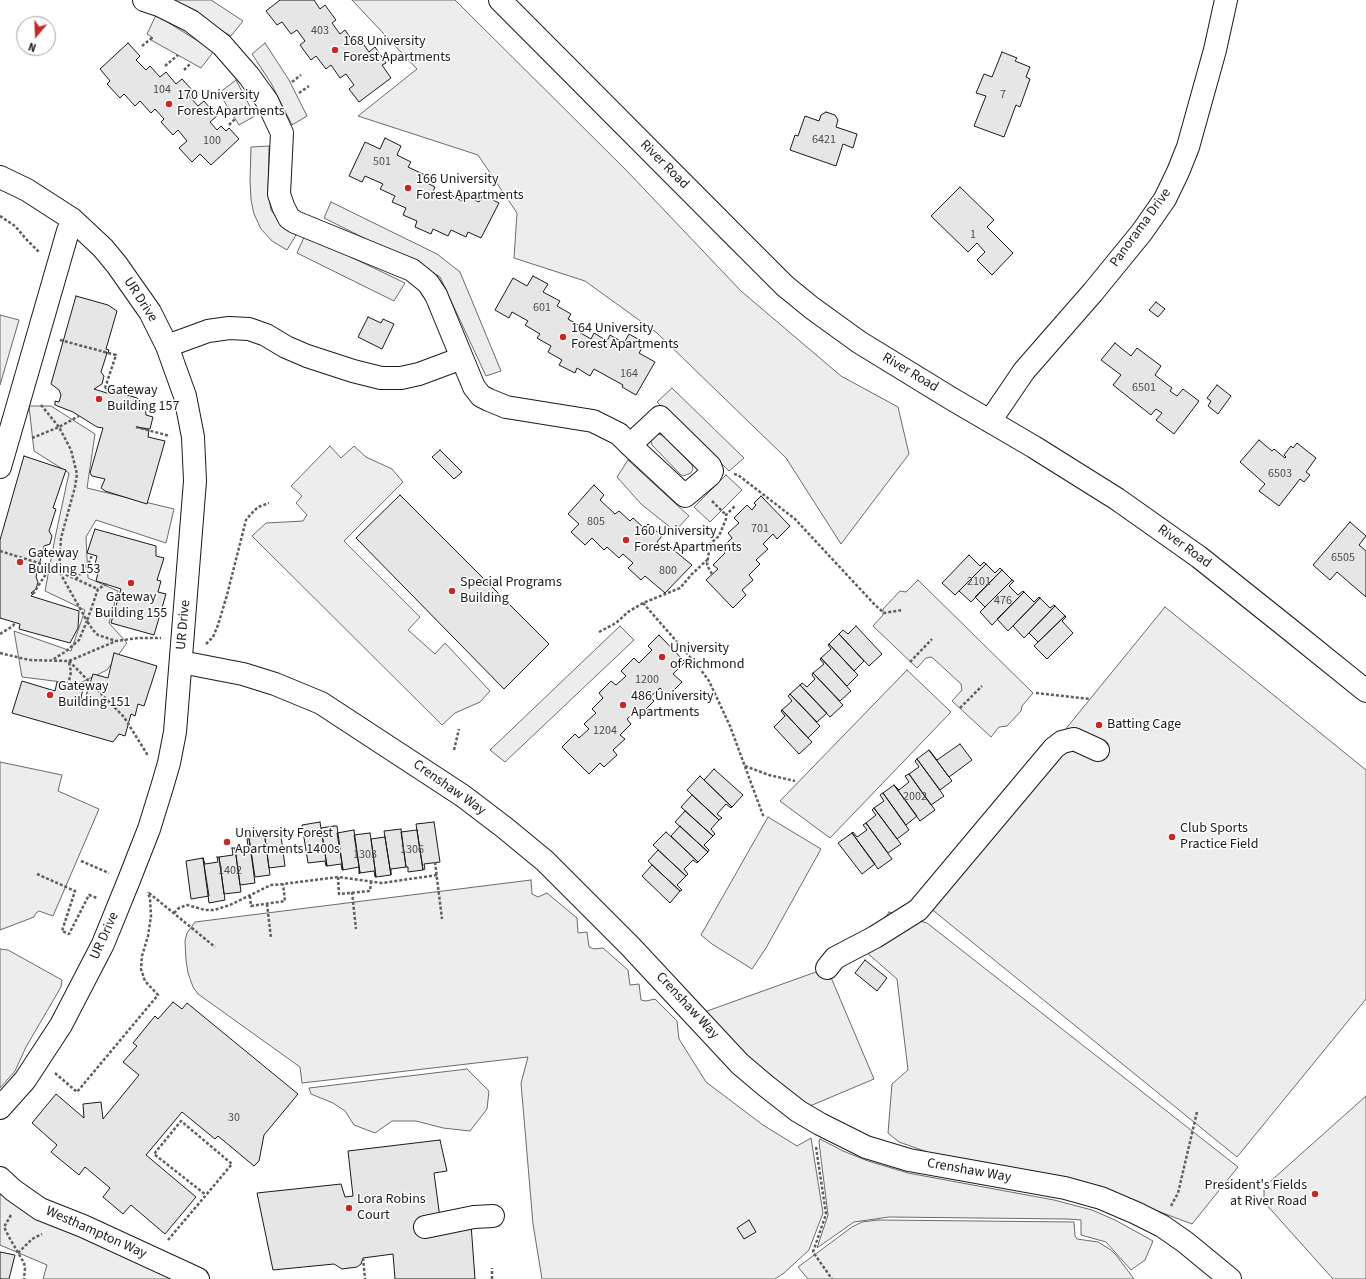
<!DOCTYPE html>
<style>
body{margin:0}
#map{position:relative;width:1366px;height:1279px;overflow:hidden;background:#fff;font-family:"Source Sans 3",sans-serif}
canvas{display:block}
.north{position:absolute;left:16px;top:16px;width:40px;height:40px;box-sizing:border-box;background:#fff;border:1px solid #a3a3a3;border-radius:50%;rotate:199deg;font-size:11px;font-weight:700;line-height:16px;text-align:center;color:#1a1a1a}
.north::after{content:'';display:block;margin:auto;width:14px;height:18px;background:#c62828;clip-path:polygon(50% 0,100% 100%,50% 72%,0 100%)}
</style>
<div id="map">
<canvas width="1366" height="1279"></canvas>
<div class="north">N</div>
</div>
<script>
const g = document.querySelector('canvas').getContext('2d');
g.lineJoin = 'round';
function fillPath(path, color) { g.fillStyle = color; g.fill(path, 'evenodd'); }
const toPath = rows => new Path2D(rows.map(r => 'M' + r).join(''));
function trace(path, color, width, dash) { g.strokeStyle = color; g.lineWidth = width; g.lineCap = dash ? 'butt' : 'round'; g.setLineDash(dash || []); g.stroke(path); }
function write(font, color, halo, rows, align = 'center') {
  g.font = font + ' "Source Sans 3",sans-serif'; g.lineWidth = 3; g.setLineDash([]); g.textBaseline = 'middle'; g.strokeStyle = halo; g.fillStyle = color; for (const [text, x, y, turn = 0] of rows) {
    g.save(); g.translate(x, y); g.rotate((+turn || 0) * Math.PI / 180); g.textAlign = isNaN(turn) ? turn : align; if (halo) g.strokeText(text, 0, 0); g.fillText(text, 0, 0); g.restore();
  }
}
const built = toPath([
 [168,0,211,0,243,21,231,36,168,0],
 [352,0,455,0,627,171,741,291,841,376,898,407,909,454,841,544,786,458,657,333,585,281,514,258,517,213,478,155,358,116,417,69,352,0],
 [156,15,214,51,201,68,151,40,153,38,147,34,156,15],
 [265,43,289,80,307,116,292,125,271,83,252,54,265,43],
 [236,80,255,116,239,125,219,93,236,80],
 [269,146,268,193,271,210,282,225,296,235,287,250,272,241,261,229,254,214,251,200,250,180,251,147,269,146],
 [331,202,437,254,460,272,501,371,486,376,440,277,430,271,324,218,331,202],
 [305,235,405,283,394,301,297,253,305,235],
 [0,315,19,320,0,385,0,315],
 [672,388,744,458,729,471,657,402,672,388],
 [29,406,51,406,95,434,87,488,174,509,166,543,96,520,86,537,88,578,118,591,109,623,127,643,107,670,78,684,22,677,14,631,71,651,85,610,45,591,55,538,69,473,34,451,29,406],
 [656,434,659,434,664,436,692,465,693,469,691,473,683,476,680,474,652,445,651,441,656,434],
 [330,446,341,458,354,446,366,457,392,469,403,482,344,541,420,617,408,630,435,654,445,643,490,691,480,702,455,713,442,725,252,536,266,523,303,521,307,515,296,503,302,496,291,486,330,446],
 [628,460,689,516,675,531,641,504,617,477,628,460],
 [726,475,742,490,710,522,694,507,726,475],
 [918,580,1033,693,1022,706,1021,711,1007,726,999,727,991,737,952,701,962,690,961,684,934,659,931,657,926,658,917,668,873,626,883,615,883,609,900,591,906,592,918,580],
 [1165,607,1366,770,1366,999,1237,1157,924,903,1165,607],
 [620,626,634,640,505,762,490,750,620,626],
 [907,670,951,712,830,838,780,801,907,670],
 [0,762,62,775,58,791,99,809,53,916,39,911,36,913,34,917,0,930,0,762],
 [768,817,821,849,766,948,752,969,712,944,701,935,768,817],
 [531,880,532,894,538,897,547,893,577,918,578,933,587,932,589,947,594,949,603,948,628,970,630,985,639,984,641,1000,646,1001,655,999,677,1021,679,1039,706,1082,763,1125,797,1146,811,1138,823,1213,809,1250,784,1273,775,1279,542,1279,533,1224,521,1083,528,1057,302,1083,300,1067,198,994,193,987,188,973,186,960,185,941,187,933,195,922,531,880],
 [889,912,927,923,1238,1167,1192,1224,1091,1186,933,1154,899,1142,888,1133,892,1084,908,1070,897,979,865,951,889,912],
 [0,949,8,950,62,980,61,987,26,1047,15,1071,0,1088,0,949],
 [827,968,874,1079,798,1111,696,1015,827,968],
 [467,1069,489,1091,487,1109,470,1131,443,1128,416,1121,392,1121,375,1133,354,1125,345,1111,333,1103,311,1094,309,1088,467,1069],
 [1366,1096,1366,1279,1333,1279,1264,1202,1264,1187,1366,1096],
 [820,1139,843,1151,868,1161,908,1173,1054,1200,1092,1210,1115,1220,1153,1241,1145,1260,1131,1270,1106,1242,1081,1235,1081,1220,1067,1219,889,1217,854,1222,817,1248,828,1215,819,1142,820,1139],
 [0,1192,174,1279,43,1279,47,1265,0,1245,0,1192],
 [878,1220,1074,1222,1075,1236,1077,1239,1098,1242,1111,1250,1116,1255,1134,1279,808,1279,798,1267,852,1227,862,1222,878,1220]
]);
const building = toPath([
 [280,0,314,0,320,9,325,5,336,20,332,23,340,34,345,30,354,43,360,39,369,52,375,47,386,63,382,65,391,78,359,102,349,89,354,85,346,74,340,78,331,65,326,69,316,56,311,60,300,45,305,41,297,30,291,34,282,22,277,25,266,11,280,0],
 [128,43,140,56,136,60,146,70,150,66,160,77,166,72,176,84,182,79,194,92,189,96,198,106,204,101,217,116,210,122,217,130,221,126,226,131,229,128,239,139,211,165,200,154,192,162,179,148,187,141,178,130,173,135,161,122,164,119,155,109,151,113,140,101,135,106,124,94,120,98,107,84,110,81,100,69,128,43],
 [1002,52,1017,58,1015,61,1030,67,1026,77,1030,79,1020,107,1016,105,1004,137,974,126,986,96,976,93,984,74,992,77,1002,52],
 [826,112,835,115,838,120,836,127,857,134,853,148,843,144,836,166,790,150,795,135,798,136,805,116,819,121,821,115,826,112],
 [385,138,401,146,397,155,411,162,408,167,425,175,423,181,435,187,432,194,444,199,447,193,462,201,465,195,479,202,483,195,499,203,481,238,468,232,466,237,451,230,448,236,433,229,431,234,415,227,417,221,403,215,406,208,392,202,395,196,380,189,383,184,365,176,362,182,349,176,365,142,380,149,385,138],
 [960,187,994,220,987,227,1013,253,992,275,977,260,985,252,977,243,968,252,931,216,960,187],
 [533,276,548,284,543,292,560,301,557,306,571,314,568,319,582,327,579,332,591,339,594,333,607,341,610,335,624,343,629,334,645,343,639,353,655,362,636,395,622,387,623,385,594,369,590,376,577,368,575,373,559,365,562,360,548,352,551,346,537,338,540,334,525,325,528,321,512,312,509,318,495,310,513,278,527,286,533,276],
 [76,296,108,305,117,311,106,349,109,350,108,353,103,352,107,353,101,372,104,376,102,384,94,389,110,394,105,388,137,398,145,405,146,415,153,417,150,429,136,427,149,430,148,437,165,441,147,504,105,491,101,488,105,479,92,476,90,473,103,428,97,427,73,412,55,405,55,401,59,402,61,395,59,390,51,384,76,296],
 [1156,302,1165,309,1158,317,1149,310,1156,302],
 [368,317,381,323,383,319,394,324,382,349,358,337,368,317],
 [1115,343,1131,356,1137,348,1161,366,1155,375,1172,388,1170,391,1177,396,1183,389,1199,401,1174,434,1156,420,1162,413,1156,409,1151,415,1113,385,1121,375,1101,360,1115,343],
 [1217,385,1231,396,1218,414,1208,406,1211,401,1207,398,1217,385],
 [1259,440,1272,451,1274,449,1285,458,1286,457,1284,455,1291,446,1293,448,1297,443,1316,458,1306,472,1310,475,1304,482,1300,479,1279,506,1259,491,1265,484,1240,462,1259,440],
 [440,450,462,472,454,479,432,457,440,450],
 [24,456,66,470,53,508,56,509,49,531,52,536,50,544,44,546,36,577,38,582,36,589,31,593,33,594,31,596,79,611,78,628,70,643,19,629,20,624,0,618,0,540,24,456],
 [594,485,604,495,600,500,615,514,619,511,630,521,633,518,644,528,648,524,662,536,657,542,667,551,670,547,692,565,665,593,645,576,641,580,628,568,633,563,623,554,619,558,607,547,604,550,592,538,585,545,571,532,579,524,568,514,594,485],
 [400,495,549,644,504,689,356,538,400,495],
 [761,496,790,526,777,539,773,534,763,544,768,549,756,560,760,564,749,575,753,580,742,590,746,595,733,608,706,580,718,569,713,565,725,553,721,549,732,538,728,533,739,523,734,518,747,505,752,510,756,505,754,503,761,496],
 [1350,522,1366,536,1359,545,1366,551,1366,597,1337,572,1330,580,1313,565,1350,522],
 [95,529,156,546,156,556,164,558,157,580,161,581,158,592,166,594,154,635,111,623,121,589,96,581,100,565,95,564,97,556,87,553,95,529],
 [969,555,980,566,984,562,986,564,955,595,942,583,969,555],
 [986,564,995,573,1000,568,1002,570,971,602,959,591,986,564],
 [1002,570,1012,580,985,607,975,597,1002,570],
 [1012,580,1014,581,1009,586,1018,595,1023,591,1024,592,992,625,980,612,1012,580],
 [1024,592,1034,602,1039,597,1040,598,1008,631,997,619,1024,592],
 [1040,598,1050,608,1054,605,1055,606,1024,638,1013,626,1040,598],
 [1055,606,1065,616,1038,642,1029,633,1055,606],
 [1065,616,1066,617,1062,621,1073,633,1047,659,1034,646,1065,616],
 [856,626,882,654,869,666,839,634,843,630,848,634,856,626],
 [839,634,864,661,854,671,829,644,839,634],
 [659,635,685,662,673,674,682,682,668,696,660,688,650,697,654,701,641,714,637,710,627,719,631,724,620,735,625,739,613,750,617,755,604,767,600,763,589,774,562,747,575,734,579,738,589,729,584,724,596,713,592,709,603,698,599,693,611,681,616,685,626,676,621,671,634,658,639,663,652,650,648,646,659,635],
 [829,644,858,675,847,686,821,658,831,649,828,645,829,644],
 [114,653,157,666,144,706,138,704,135,716,131,714,125,736,119,734,113,742,12,713,22,681,55,691,57,682,68,685,83,689,81,698,85,699,93,674,108,678,114,653],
 [821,658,851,691,840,701,813,673,824,664,820,659,821,658],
 [813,673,843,705,830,717,800,685,802,683,807,687,815,679,812,675,813,673],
 [800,685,827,713,817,722,790,694,800,685],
 [790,694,820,726,808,738,782,710,792,701,788,696,790,694],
 [782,710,812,742,799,754,774,727,785,716,781,711,782,710],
 [960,744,972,760,949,777,929,750,937,760,960,744],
 [929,750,952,781,940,790,917,759,929,750],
 [917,759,944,796,931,805,909,774,919,767,915,761,917,759],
 [714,769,743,795,732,807,704,780,714,769],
 [909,774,935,810,920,821,894,785,899,790,909,782,905,776,909,774],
 [700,776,732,807,731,808,726,804,717,814,722,818,719,820,687,790,700,776],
 [894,785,917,816,906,825,883,793,894,785],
 [883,793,909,830,897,839,874,808,884,801,880,795,883,793],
 [692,795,719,820,711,829,715,834,713,836,681,807,692,795],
 [874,808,901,844,888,853,866,823,876,815,872,810,874,808],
 [685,811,713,836,704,845,709,850,708,852,675,822,685,811],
 [320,822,327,866,326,866,325,861,308,863,302,825,320,822],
 [434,822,440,862,424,864,425,869,423,870,416,824,434,822],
 [866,823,892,859,878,869,852,833,853,832,857,837,867,830,863,825,866,823],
 [334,826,337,826,343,870,342,870,341,864,327,866,321,828,334,826],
 [680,826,708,852,698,862,671,836,680,826],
 [280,829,285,866,269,868,264,831,280,829],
 [401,829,406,867,391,869,391,875,384,831,401,829],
 [354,830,360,873,359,874,359,867,343,870,337,833,354,830],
 [417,830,423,870,408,872,408,867,406,867,401,832,417,830],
 [262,831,264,831,270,875,255,877,249,838,262,836,262,831],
 [666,832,698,862,697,863,693,860,684,869,688,874,686,876,653,845,666,832],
 [370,833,371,839,376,877,375,877,374,871,360,873,354,835,370,833],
 [852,833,875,864,862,874,838,843,852,833],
 [385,837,391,875,376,877,371,839,385,837],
 [249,838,255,883,240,885,235,848,248,846,247,839,249,838],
 [232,848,235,848,241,892,224,894,219,857,233,855,232,848],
 [658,850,686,876,677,885,682,890,680,891,648,861,658,850],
 [217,857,219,857,225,900,209,903,203,858,205,864,218,862,217,857],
 [203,858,209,896,191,899,186,861,203,858],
 [652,865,680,891,670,903,642,876,652,865],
 [865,960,887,978,877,991,855,973,865,960],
 [173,1002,182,1009,187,1003,298,1094,264,1135,259,1161,254,1166,218,1136,215,1139,182,1112,146,1155,196,1197,165,1234,131,1205,123,1214,103,1197,110,1188,85,1167,79,1175,51,1152,57,1145,32,1123,56,1094,84,1118,83,1104,101,1102,103,1119,139,1075,123,1062,137,1046,133,1043,155,1016,158,1019,173,1002],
 [440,1140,447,1171,434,1173,440,1218,471,1224,475,1279,395,1279,393,1254,363,1258,361,1264,357,1267,342,1269,334,1264,273,1270,257,1193,341,1184,345,1197,353,1196,348,1151,440,1140],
 [749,1220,756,1232,744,1239,737,1228,749,1220],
 [0,1252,15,1255,9,1279,0,1279,0,1252]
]);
const path = toPath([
 [142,46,153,37],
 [165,66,178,55],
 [184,70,191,63],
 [292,82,301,75],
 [299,93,309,86],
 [210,97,221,93],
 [229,125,235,119],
 [0,216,15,226,26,239,39,252],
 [60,340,116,355,105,388],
 [41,405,59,427,71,450,77,474,75,487,61,538,59,571,87,621,79,640,65,652,52,660],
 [136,427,170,436],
 [32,438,59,427,79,416],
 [734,474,738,475,795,519,875,605,884,613,902,610],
 [712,501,726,515],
 [0,551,42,564,98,589],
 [712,574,707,565,710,544,719,536,726,519,726,515,735,506],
 [76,579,89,563,92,555],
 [107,584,98,589,87,621,93,630,98,635,116,641],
 [33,594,46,574,52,569],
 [643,603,698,666,709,681,730,726,764,818],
 [599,632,616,623,628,612,643,603,680,588,692,574,707,560],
 [0,634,13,626,15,622],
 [206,644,213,637,218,625,227,595,246,520,251,514,258,507,269,503],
 [0,653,29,660,69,661,116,641,138,638,161,638],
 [69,661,124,717,147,754,149,754],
 [910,662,932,639],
 [68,685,71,672,69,662],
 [1036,693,1090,699],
 [960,708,982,686],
 [454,750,459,729],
 [745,766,769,775,795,781],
 [81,861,109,873],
 [435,862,442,919],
 [37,874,75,891,62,931,69,934,89,895,97,898],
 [338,877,339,894,370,891,371,882],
 [352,892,356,929],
 [149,893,215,947],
 [250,896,251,906,285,901,283,884],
 [267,904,271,938],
 [174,913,179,908,187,905,205,910,214,910,230,905,271,885,283,884,338,877,382,883,437,875],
 [55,1073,77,1092,158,995,145,981,141,969,142,956,148,936,151,916,150,899,148,892],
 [816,1147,826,1214,813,1252,832,1279],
 [1171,1206,1178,1193,1197,1112],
 [11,1215,4,1227,9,1237,24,1263,25,1268,24,1279],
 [168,1240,206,1195,232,1164,181,1121,154,1154,206,1195],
 [18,1253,32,1239,42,1234],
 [363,1258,365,1279],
 [492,1279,492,1268]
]);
const minor = toPath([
 [144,0,159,5,191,21,222,45,249,76,267,101,282,133,279,194,283,206,289,218,295,222,412,270,428,283,436,295,474,387,481,396,489,400,506,407,593,421,619,434,630,445,685,496,710,475,712,471,710,466,660,417,630,445],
 [0,177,27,190,72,219,87,233,103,248,117,265,150,312,167,346,185,396,193,437,195,481,175,732,169,763,162,787,149,829,129,880,103,944,61,1025,25,1080,0,1108],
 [167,346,208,331,229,328,249,329,266,335,286,347,307,356,353,371,381,378,401,378,419,374,462,358],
 [990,421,1024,371,1093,292,1142,232,1165,199,1178,172,1188,147,1215,50,1226,0],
 [0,467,68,231],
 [181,662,243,674,275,684,321,703,463,796,505,828,545,861,630,946,740,1064,766,1086,798,1111,820,1124,866,1147,909,1160,1065,1188,1101,1198,1136,1213,1162,1226,1185,1242,1230,1279],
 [827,968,835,958,875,937,918,910,1054,748,1062,742,1074,739,1098,750],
 [0,1178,13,1190,40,1209,83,1226,198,1279],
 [425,1227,474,1217,493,1216]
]);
const major = toPath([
 [500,0,729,230,785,286,812,308,859,342,952,399,1034,447,1117,499,1199,557,1283,624,1366,691]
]);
const markers = [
 [335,50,4,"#c62828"],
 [169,104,4,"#c62828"],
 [408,188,4,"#c62828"],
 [563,337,4,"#c62828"],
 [99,399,4,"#c62828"],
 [626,540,4,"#c62828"],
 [20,562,4,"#c62828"],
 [131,583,4,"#c62828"],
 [452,591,4,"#c62828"],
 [662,657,4,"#c62828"],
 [50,695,4,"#c62828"],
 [623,705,4,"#c62828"],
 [1099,725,4,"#c62828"],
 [1172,837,4,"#c62828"],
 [227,842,4,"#c62828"],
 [1315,1194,4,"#c62828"],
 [349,1208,4,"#c62828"]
];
const numberNames = [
 ["403",320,31],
 ["104",162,90],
 ["7",1003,95],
 ["6421",824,140],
 ["100",212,141],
 ["501",382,162],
 ["1",973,235],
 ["601",542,308],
 ["164",629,374],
 ["6501",1144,388],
 ["6503",1280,474],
 ["805",596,522],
 ["701",760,529],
 ["6505",1343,558],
 ["800",668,571],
 ["2101",979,582],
 ["476",1003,601],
 ["1200",647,680],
 ["1204",605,731],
 ["2002",915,797],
 ["1306",412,850],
 ["1303",365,855],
 ["1402",230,871],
 ["30",234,1118]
];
const poiNames = [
 ["168 University",343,42],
 ["Forest Apartments",343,58],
 ["170 University",177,96],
 ["Forest Apartments",177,112],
 ["166 University",416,180],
 ["Forest Apartments",416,196],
 ["164 University",571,329],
 ["Forest Apartments",571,345],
 ["Gateway",107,391],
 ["Building 157",107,407],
 ["160 University",634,532],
 ["Forest Apartments",634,548],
 ["Gateway",28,554],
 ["Building 153",28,570],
 ["Special Programs",460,583],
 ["Building",460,599],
 ["Gateway",131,598,"center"],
 ["Building 155",131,614,"center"],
 ["University",670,649],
 ["of Richmond",670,665],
 ["Gateway",58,687],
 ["Building 151",58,703],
 ["486 University",631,697],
 ["Apartments",631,713],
 ["Batting Cage",1107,725],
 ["Club Sports",1180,829],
 ["Practice Field",1180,845],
 ["University Forest",235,834],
 ["Apartments 1400s",235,850],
 ["President's Fields",1307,1186,"right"],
 ["at River Road",1307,1202,"right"],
 ["Lora Robins",357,1200],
 ["Court",357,1216]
];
const streetNames = [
 ["River Road",664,165,45],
 ["Panorama Drive",1141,228,-54],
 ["UR Drive",140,300,57],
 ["River Road",910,373,31],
 ["River Road",1184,547,36],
 ["UR Drive",184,625,-85],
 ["Crenshaw Way",449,788,35],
 ["UR Drive",105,936,-66],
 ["Crenshaw Way",687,1006,47],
 ["Crenshaw Way",969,1171,10],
 ["Westhampton Way",96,1233,24]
];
fillPath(built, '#ededed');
trace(built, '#6a6a6a', 1);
fillPath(building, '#e6e6e6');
trace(building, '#1a1a1a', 1);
trace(minor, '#1a1a1a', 24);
trace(major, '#1a1a1a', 24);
trace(path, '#5f5f5f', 2.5, [3, 2]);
trace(minor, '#fff', 22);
trace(major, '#fff', 22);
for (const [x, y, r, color] of markers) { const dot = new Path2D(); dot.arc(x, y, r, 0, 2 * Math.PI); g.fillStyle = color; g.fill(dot); trace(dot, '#fff', 1.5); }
write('12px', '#4d4d4d', null, numberNames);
write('14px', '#1a1a1a', '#fff', poiNames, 'left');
write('14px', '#1a1a1a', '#fff', streetNames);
</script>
